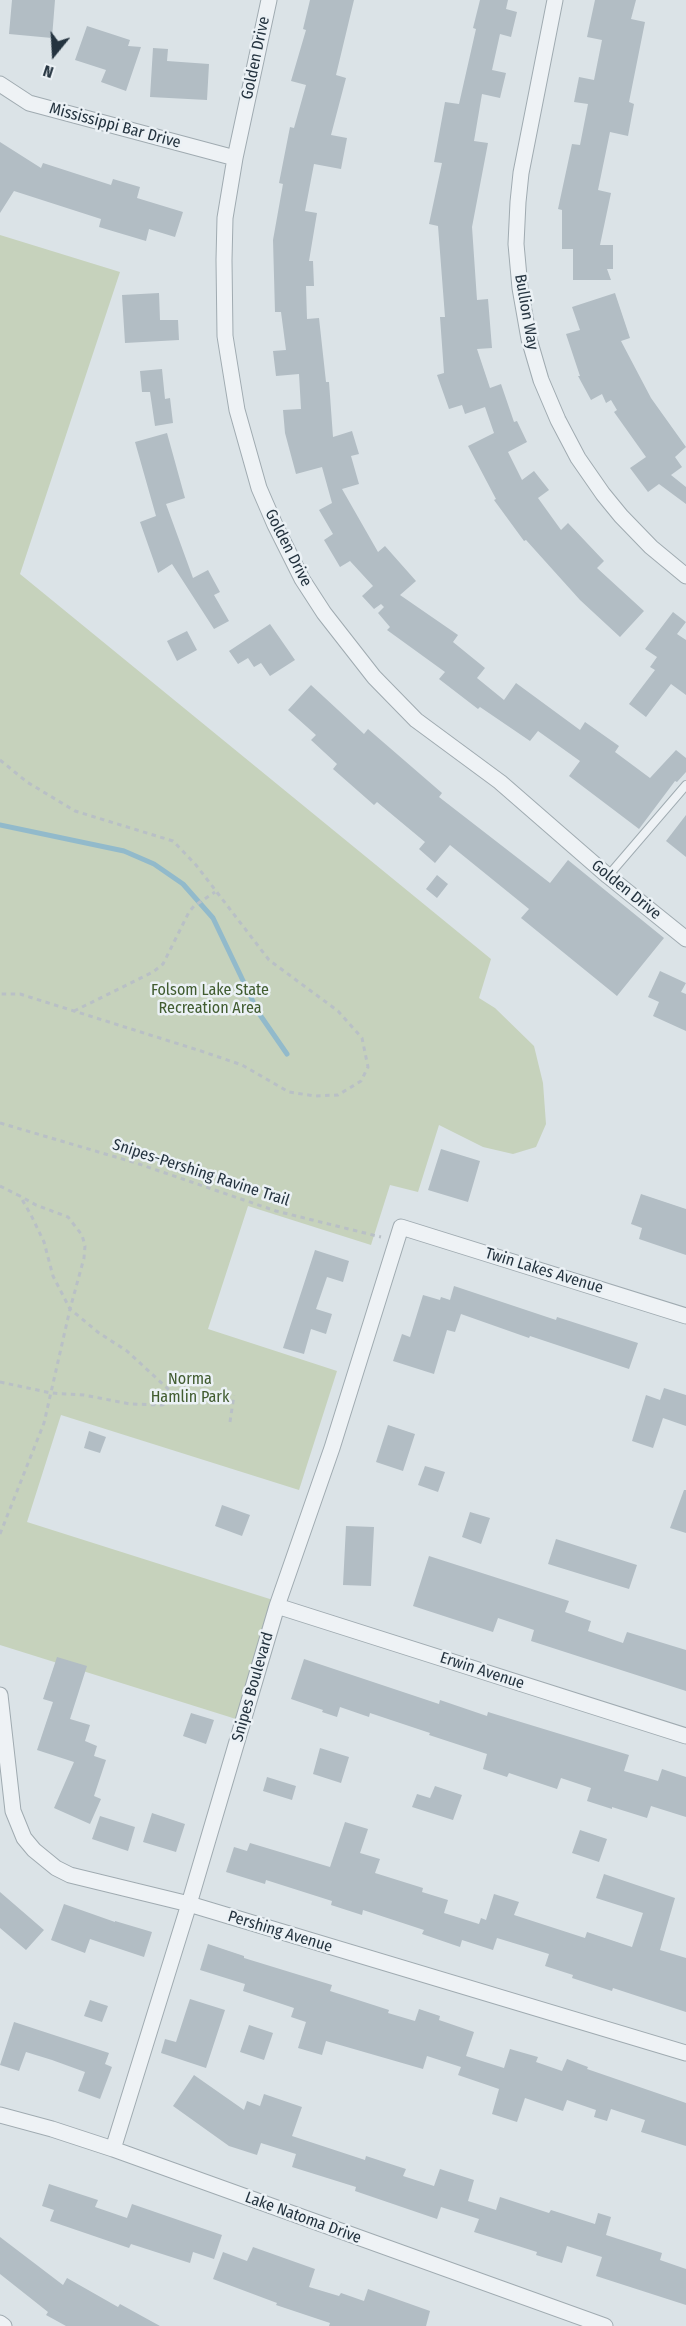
<!DOCTYPE html>
<style>
body{margin:0}
#map{position:relative;width:686px;height:2326px;overflow:hidden;background:#dbe3e7;font-family:"Fira Sans Condensed",sans-serif}
canvas{display:block}
.north{position:absolute;left:24px;top:24px;width:60px;height:60px;-webkit-text-stroke:4px #ebf1f5;paint-order:stroke;rotate:198deg;font-size:16px;font-weight:700;line-height:24px;text-align:center;color:#24333f}
.north::after{content:'';display:block;margin:auto;width:21px;height:27px;background:#24333f;clip-path:polygon(50% 0,100% 100%,50% 72%,0 100%)}
</style>
<div id="map">
<canvas width="686" height="2326"></canvas>
<div class="north">N</div>
</div>
<script>
const g = document.querySelector('canvas').getContext('2d');
g.lineJoin = 'round';
function fillPath(path, color) { g.fillStyle = color; g.fill(path, 'evenodd'); }
const toPath = rows => new Path2D(rows.map(r => 'M' + r).join(''));
function trace(path, color, width, dash) { g.strokeStyle = color; g.lineWidth = width; g.lineCap = dash ? 'butt' : 'round'; g.setLineDash(dash || []); g.stroke(path); }
function write(font, color, halo, rows, align = 'center') {
  g.font = font + ' "Fira Sans Condensed",sans-serif'; g.lineWidth = 5; g.setLineDash([]); g.textBaseline = 'middle'; g.strokeStyle = halo; g.fillStyle = color; for (const [text, x, y, turn = 0] of rows) {
    g.save(); g.translate(x, y); g.rotate((+turn || 0) * Math.PI / 180); g.textAlign = isNaN(turn) ? turn : align; if (halo) g.strokeText(text, 0, 0); g.fillText(text, 0, 0); g.restore();
  }
}
const green = toPath([
 [0,235,120,272,20,574,491,959,479,998,495,1008,534,1046,543,1083,546,1124,536,1147,513,1154,483,1147,439,1125,418,1192,390,1185,371,1245,248,1206,208,1329,337,1371,299,1490,61,1415,27,1522,273,1600,236,1719,0,1645]
]);
const stream = toPath([
 [0,825,124,851,154,864,183,884,213,918,258,1012,287,1054]
]);
const building = toPath([
 [12,0,55,0,52,38,9,34],
 [310,0,354,0,336,75,346,78,331,135,347,138,341,169,314,164,305,211,317,213,309,261,313,261,314,286,306,286,307,319,319,318,326,382,329,382,333,437,352,431,359,454,351,456,359,484,342,489,378,552,385,546,416,581,400,595,458,635,453,642,485,668,477,678,504,700,516,683,580,730,585,722,619,746,615,752,650,778,676,750,686,758,686,772,677,782,675,781,639,829,569,776,580,761,538,731,530,741,480,707,478,709,439,679,445,672,387,630,390,627,378,613,384,607,381,604,374,609,362,596,373,586,350,561,340,567,324,540,333,534,319,510,332,503,322,467,296,474,285,433,283,410,301,409,299,374,276,376,273,351,286,350,281,312,275,312,273,240,283,184,279,183,290,127,294,128,306,85,291,81,306,30,303,29],
 [480,0,508,0,506,9,517,12,511,37,500,34,492,70,506,73,500,98,482,94,474,141,488,143,472,227,477,300,488,299,492,348,477,349,490,388,501,384,514,422,517,421,527,442,508,452,522,480,534,471,549,490,538,498,561,530,568,523,604,561,597,568,644,611,620,637,580,600,526,540,524,541,494,500,496,499,468,446,494,433,485,407,465,414,462,405,449,409,437,375,444,373,440,317,445,317,438,226,429,224,442,163,434,162,445,102,459,104,476,29,473,28],
 [595,0,636,0,631,19,645,22,629,102,634,104,628,136,610,132,598,190,611,193,600,245,613,245,613,269,607,269,611,280,573,280,573,249,562,249,562,210,558,209,572,144,580,145,588,104,574,102,579,77,594,80,602,40,587,37],
 [87,26,130,40,128,46,141,47,126,91,101,82,106,70,75,60],
 [153,48,168,49,167,61,209,64,207,100,150,97],
 [0,142,41,168,43,163,111,185,113,179,140,187,137,198,183,212,175,237,149,229,146,241,99,227,101,219,14,191,0,213],
 [159,293,160,320,178,320,179,340,125,343,122,295],
 [615,293,630,338,621,341,651,398,686,447,675,457,682,467,671,475,686,487,686,504,659,484,648,492,630,468,646,457,614,412,617,410,611,400,606,403,602,394,591,400,578,376,580,376,566,334,580,330,572,307],
 [162,369,165,399,170,398,173,423,155,426,150,392,142,392,140,371],
 [167,433,185,498,166,504,193,578,208,570,220,592,214,595,229,621,214,629,172,564,158,573,140,522,156,516,135,442],
 [673,612,686,622,677,634,686,640,686,695,671,684,646,717,629,704,655,670,650,667,657,657,645,649],
 [270,624,295,660,270,676,261,663,254,667,248,658,238,664,229,651],
 [187,631,197,650,177,661,167,641],
 [311,685,364,734,368,729,442,793,439,797,550,883,568,860,664,938,617,996,521,918,529,909,450,845,435,863,419,849,425,842,377,802,374,805,333,769,337,764,311,740,316,735,288,710],
 [686,815,686,857,666,841],
 [437,875,448,884,437,898,426,889],
 [660,971,686,983,681,992,686,994,686,1031,653,1016,659,1002,648,997],
 [441,1149,480,1161,468,1202,428,1190],
 [641,1194,686,1209,686,1255,639,1239,642,1228,631,1224],
 [315,1250,349,1261,343,1282,327,1277,316,1309,332,1314,326,1334,311,1329,304,1354,283,1348],
 [454,1286,556,1320,557,1317,638,1343,629,1369,530,1336,529,1338,461,1314,455,1332,447,1330,434,1374,393,1361,402,1334,410,1337,423,1295,440,1300,441,1297,450,1300],
 [664,1388,686,1395,686,1426,663,1418,653,1448,632,1441,646,1395,660,1400],
 [388,1425,415,1434,403,1471,376,1462],
 [89,1431,106,1437,100,1453,84,1448],
 [425,1466,445,1472,438,1492,418,1485],
 [684,1490,686,1490,686,1533,670,1528],
 [222,1505,250,1515,242,1536,215,1526],
 [470,1512,490,1518,481,1544,462,1537],
 [346,1526,374,1527,371,1586,343,1585],
 [556,1539,637,1565,629,1589,548,1564],
 [429,1556,569,1601,565,1612,591,1621,588,1631,623,1643,627,1632,686,1650,686,1691,531,1641,534,1630,498,1618,493,1632,413,1606],
 [57,1657,87,1666,70,1719,90,1725,85,1741,97,1746,94,1756,106,1760,94,1796,101,1799,90,1824,54,1808,74,1762,37,1750,53,1702,43,1699],
 [304,1659,439,1704,440,1700,487,1716,488,1712,629,1755,624,1771,658,1781,662,1769,686,1777,686,1817,651,1806,647,1818,612,1807,612,1809,587,1801,591,1788,561,1778,557,1789,509,1773,507,1777,483,1769,487,1754,429,1735,430,1733,370,1713,369,1717,340,1707,337,1717,322,1712,323,1710,291,1699],
 [191,1713,214,1720,206,1744,183,1736],
 [320,1748,349,1757,341,1783,313,1774],
 [267,1777,296,1786,292,1800,263,1791],
 [435,1786,462,1795,453,1820,412,1807,417,1794,430,1798],
 [152,1813,185,1824,176,1852,143,1842],
 [100,1816,135,1827,128,1851,92,1839],
 [345,1822,368,1829,360,1853,380,1859,375,1873,423,1888,422,1892,448,1900,444,1913,479,1924,481,1918,486,1920,494,1894,519,1902,514,1915,585,1938,587,1932,632,1947,643,1913,596,1898,604,1874,675,1898,660,1950,686,1958,686,2012,613,1988,612,1991,572,1978,573,1975,545,1966,549,1954,520,1945,497,1938,493,1950,462,1940,460,1947,422,1934,424,1930,363,1910,362,1915,331,1905,332,1901,266,1880,265,1884,226,1872,234,1847,247,1851,250,1843,330,1867],
 [580,1830,607,1839,599,1862,572,1853],
 [0,1892,44,1930,26,1950,0,1928],
 [64,1904,115,1922,115,1921,152,1932,144,1957,90,1939,85,1953,51,1940],
 [208,1944,244,1956,244,1958,332,1985,330,1991,389,2010,388,2013,415,2021,419,2009,440,2016,439,2020,474,2032,466,2056,504,2068,510,2049,538,2057,536,2062,562,2071,567,2059,588,2067,587,2069,686,2103,686,2146,641,2132,645,2120,611,2109,607,2121,594,2117,596,2110,567,2100,563,2111,525,2098,517,2122,492,2114,499,2089,458,2075,461,2067,427,2056,423,2069,326,2041,322,2055,298,2048,306,2022,291,2017,294,2008,243,1991,245,1984,200,1970],
 [190,1999,225,2010,206,2068,161,2053,165,2039,176,2042],
 [90,2000,108,2006,102,2022,84,2016],
 [14,2022,109,2053,105,2064,112,2067,100,2099,78,2091,85,2072,52,2060,26,2052,19,2071,0,2065],
 [249,2025,273,2033,264,2060,240,2052],
 [194,2075,244,2110,247,2101,260,2106,264,2094,302,2107,292,2136,365,2160,366,2156,406,2169,403,2176,434,2186,440,2169,474,2180,468,2201,496,2210,500,2197,549,2213,551,2210,595,2224,598,2213,611,2217,606,2235,662,2253,660,2260,686,2269,686,2305,596,2276,602,2257,567,2246,562,2263,536,2255,537,2252,474,2232,479,2219,441,2207,437,2219,355,2191,356,2187,292,2167,296,2154,261,2143,257,2155,229,2146,173,2106],
 [49,2184,98,2200,95,2207,127,2218,132,2204,222,2235,214,2259,193,2252,190,2263,131,2244,129,2248,50,2221,54,2210,42,2206],
 [0,2237,63,2285,67,2278,118,2307,120,2304,160,2326,66,2326,46,2315,48,2312,0,2274],
 [253,2247,315,2269,309,2287,339,2296,341,2293,364,2301,368,2289,430,2311,426,2326,329,2326,330,2323,276,2305,277,2303,213,2279,223,2252,247,2261]
]);
const path = toPath([
 [0,760,27,782,75,811,173,841,196,865,269,960,338,1011,362,1038,368,1067,361,1081,338,1095,315,1096,289,1092,242,1065,201,1051,20,994,0,994],
 [74,1011,153,972,163,964,189,912,194,906,215,892],
 [0,1123,136,1163,276,1211,381,1237],
 [0,1186,20,1196,31,1215,44,1242,53,1276,70,1309,99,1333,127,1351,180,1400,198,1403],
 [0,1382,51,1393,84,1395,130,1404,162,1405,180,1400],
 [230,1422,234,1395],
 [0,1534,44,1423,70,1309,84,1258,85,1246,82,1235,68,1217,36,1205,20,1196]
]);
const lane = toPath([
 [608,876,686,785]
]);
const street = toPath([
 [269,0,235,158,225,218,224,260,225,336,237,410,259,488,275,525,302,579,324,613,374,677,416,720,500,782,608,876,686,939],
 [555,0,521,173,518,202,516,244,520,288,529,339,541,380,558,420,578,458,603,494,621,516,651,547,686,576],
 [0,84,29,103,235,158],
 [277,1606,686,1736],
 [0,1695,13,1811,24,1838,34,1850,56,1868,70,1875,189,1904,686,2053],
 [0,2115,52,2129,113,2149,605,2326],
 [113,2149,189,1904,277,1606,332,1448,401,1227,686,1316],
 [0,2323,4,2326]
]);
const streetNames = [
 ["Golden Drive",256,58,-78],
 ["Mississippi Bar Drive",115,126,15],
 ["Bullion Way",526,312,80],
 ["Golden Drive",288,548,63],
 ["Golden Drive",626,890,39],
 ["Snipes-Pershing Ravine Trail",201,1173,18],
 ["Twin Lakes Avenue",544,1271,17],
 ["Erwin Avenue",482,1671,18],
 ["Snipes Boulevard",253,1687,-74],
 ["Pershing Avenue",280,1932,17],
 ["Lake Natoma Drive",303,2218,20]
];
const parkNames = [
 ["Folsom Lake State",210,991],
 ["Recreation Area",210,1009],
 ["Norma",190,1380],
 ["Hamlin Park",190,1398]
];
fillPath(green, '#c6d2bc');
trace(stream, '#92bacb', 5);
fillPath(building, '#b2bdc4');
trace(lane, '#a0abb1', 10);
trace(street, '#a0abb1', 17);
trace(path, '#b9c0c6', 3, [4.5, 4.5]);
trace(lane, '#eef2f5', 8);
trace(street, '#eef2f5', 15);
write('16px', '#24333f', '#ebf1f5', streetNames);
write('16px', '#415c30', '#ebf1f5', parkNames);
</script>
